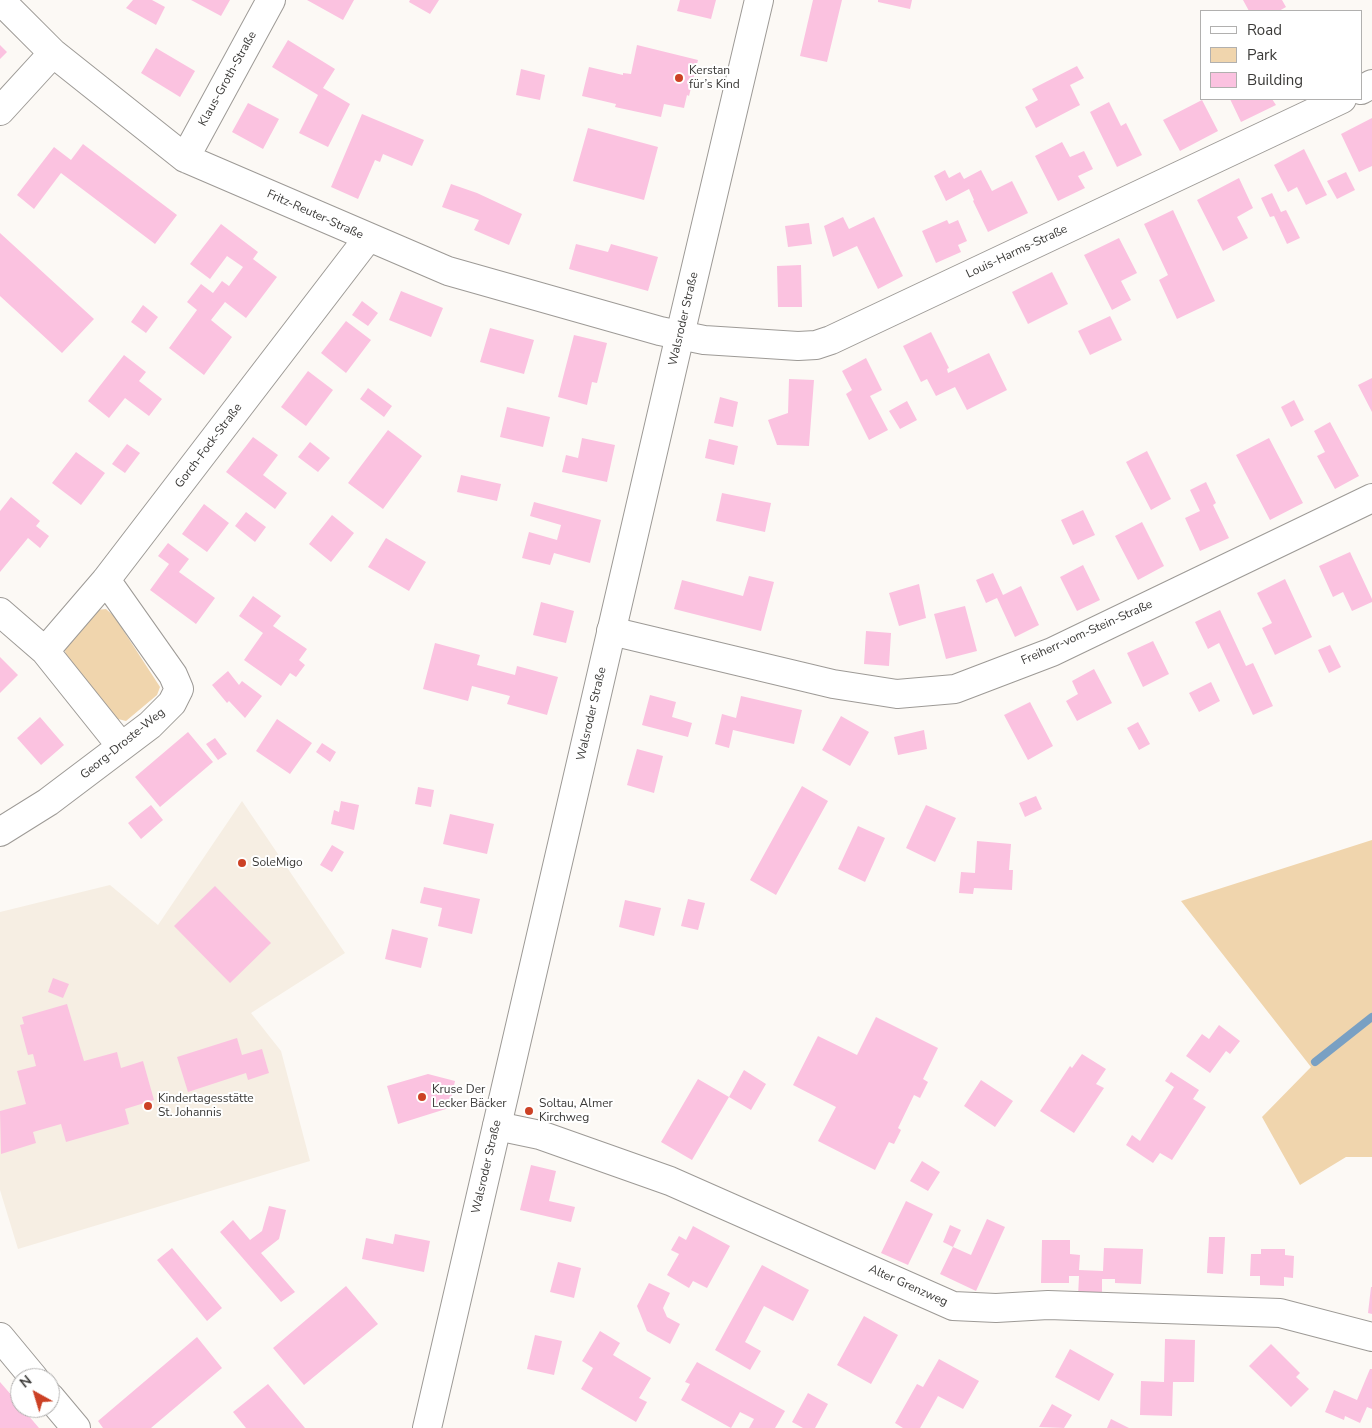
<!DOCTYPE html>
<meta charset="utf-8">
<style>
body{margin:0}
#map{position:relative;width:1372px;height:1428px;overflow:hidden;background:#fcf9f5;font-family:"Nunito Sans",sans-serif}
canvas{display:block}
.legend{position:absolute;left:1200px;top:10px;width:162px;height:90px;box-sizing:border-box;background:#fff;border:1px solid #b1b0af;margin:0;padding:6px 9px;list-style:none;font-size:15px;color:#3b3a38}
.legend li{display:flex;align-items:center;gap:10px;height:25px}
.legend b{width:25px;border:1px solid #b1b0af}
.north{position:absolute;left:10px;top:1368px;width:50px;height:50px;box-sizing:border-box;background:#fff;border:1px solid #b1b0af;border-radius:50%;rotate:321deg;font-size:14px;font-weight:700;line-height:20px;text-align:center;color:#3b3a38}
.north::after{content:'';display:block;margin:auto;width:18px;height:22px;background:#cc4125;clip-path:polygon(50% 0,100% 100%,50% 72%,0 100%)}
</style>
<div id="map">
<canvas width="1372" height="1428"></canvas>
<ul class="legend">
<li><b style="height:6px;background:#fff"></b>Road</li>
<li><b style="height:14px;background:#f0d5ad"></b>Park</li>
<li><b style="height:14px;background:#fbc2e0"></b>Building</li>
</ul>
<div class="north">N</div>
</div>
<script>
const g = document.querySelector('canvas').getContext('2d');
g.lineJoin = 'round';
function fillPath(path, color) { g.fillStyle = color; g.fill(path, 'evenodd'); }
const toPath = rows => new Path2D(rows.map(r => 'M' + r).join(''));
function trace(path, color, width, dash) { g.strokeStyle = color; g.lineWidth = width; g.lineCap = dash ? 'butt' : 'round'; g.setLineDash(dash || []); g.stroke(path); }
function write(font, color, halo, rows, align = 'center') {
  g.font = font + ' "Nunito Sans",sans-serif'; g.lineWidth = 4; g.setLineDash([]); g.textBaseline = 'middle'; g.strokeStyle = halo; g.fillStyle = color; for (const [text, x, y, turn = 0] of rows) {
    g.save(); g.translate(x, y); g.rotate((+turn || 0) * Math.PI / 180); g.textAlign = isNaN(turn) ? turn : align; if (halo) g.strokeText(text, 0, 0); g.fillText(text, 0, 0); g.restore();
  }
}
const built = toPath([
 [242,801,345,953,251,1013,281,1051,310,1161,18,1249,0,1190,0,912,110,885,158,925]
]);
const green = toPath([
 [106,609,114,616,160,687,157,695,126,721,118,719,66,658,65,650,66,644,96,610],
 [1372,840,1372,1157,1346,1157,1300,1185,1262,1117,1311,1067,1181,901]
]);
const stream = toPath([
 [1315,1062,1372,1017]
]);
const building = toPath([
 [133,0,152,0,165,7,156,25,126,8],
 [191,0,230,0,221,16],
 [307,0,354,0,343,20],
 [410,0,439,0,430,14,409,2],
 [680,0,716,0,711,19,677,11],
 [813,0,842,0,827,62,800,56],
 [878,0,912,0,910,9,878,2],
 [1243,0,1282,0,1286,7,1279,11,1249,11],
 [288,40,335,69,323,88,350,104,328,147,299,133,318,95,272,67],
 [0,45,7,52,0,59],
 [637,45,698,60,689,96,687,95,684,108,664,104,661,117,615,107,616,104,582,96,589,67,623,75,623,73,631,74],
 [156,48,195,71,180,97,141,73],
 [1077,66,1084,78,1070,85,1080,105,1036,128,1025,107,1038,100,1032,89],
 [521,69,545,75,540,100,516,95],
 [1230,99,1272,99,1276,105,1241,122],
 [1202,100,1218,131,1180,151,1163,120],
 [1109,102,1121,126,1126,123,1142,155,1117,167,1090,112],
 [248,103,279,119,263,149,232,132],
 [362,114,424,140,412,166,383,154,380,162,375,160,358,199,331,187],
 [1372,118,1372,166,1359,172,1341,134],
 [588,128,658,147,644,200,573,181],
 [1062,142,1070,157,1084,151,1093,169,1078,176,1085,188,1058,201,1035,156],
 [83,144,177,215,155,244,61,173,34,209,17,195,54,147,71,160],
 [1304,149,1327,195,1306,205,1297,187,1288,192,1274,165],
 [945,170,949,178,960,172,964,179,981,170,992,191,1012,181,1028,213,988,232,973,201,974,200,969,189,946,201,934,176],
 [1346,172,1355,190,1337,199,1327,181],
 [1239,178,1253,208,1237,217,1248,238,1223,251,1197,200],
 [451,184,477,193,522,214,509,245,474,230,479,220,442,207],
 [1272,193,1281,212,1286,210,1300,238,1287,244,1274,216,1270,217,1261,198],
 [1173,210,1215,301,1177,319,1159,280,1168,275,1144,224],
 [843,217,849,229,874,217,903,276,878,289,857,246,833,257,824,226],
 [947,220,949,224,958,220,967,241,958,245,961,252,936,263,922,231],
 [809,223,812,244,788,247,785,226],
 [221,224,258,252,253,259,277,277,246,318,225,302,211,320,232,337,204,375,169,348,197,310,187,302,201,284,213,293,222,281,229,286,243,267,227,256,210,279,190,264],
 [0,233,94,319,62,353,0,296],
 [1119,238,1137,273,1121,281,1131,300,1112,310,1084,255],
 [576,244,608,252,611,244,658,257,648,291,569,269],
 [801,265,802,307,778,307,777,266],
 [1052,272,1068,304,1028,324,1012,292],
 [401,291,443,308,431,337,389,320],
 [362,301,378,313,368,326,352,315],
 [143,305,158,317,146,333,131,322],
 [1110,316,1122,340,1090,355,1078,331],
 [346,321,371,340,346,373,321,353],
 [490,328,534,340,524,374,480,362],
 [931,332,949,368,947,369,948,373,989,353,1007,390,967,410,955,387,936,396,927,379,921,382,903,346],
 [574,335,607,343,597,383,592,382,587,405,558,397],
 [124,355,146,372,139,381,162,399,149,416,125,398,109,418,88,401],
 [866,358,882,390,870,396,888,430,869,440,846,394,852,390,842,371],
 [308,371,333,390,306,426,281,407],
 [1372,378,1372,412,1358,385],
 [789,379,814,380,809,446,777,445,768,420,788,413],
 [368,388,392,406,384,417,360,399],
 [720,397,738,402,733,427,714,423],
 [1294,400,1304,420,1291,427,1281,407],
 [907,401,917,420,900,429,889,411],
 [507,407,550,417,543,447,500,437],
 [1330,422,1359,476,1335,489,1317,456,1325,452,1314,431],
 [388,430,422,456,383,509,348,483],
 [253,437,278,455,263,475,287,493,275,509,226,472],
 [582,438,615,445,607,482,562,472,566,455,578,458],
 [1269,438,1303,503,1270,520,1236,455],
 [709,439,738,446,734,465,705,458],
 [310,442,330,458,318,472,298,457],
 [127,444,140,453,125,473,112,464],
 [1147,451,1171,499,1151,510,1126,462],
 [76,452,105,473,81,505,52,483],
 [461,475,501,484,497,501,457,492],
 [1206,482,1216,503,1213,505,1229,538,1200,551,1185,518,1200,511,1190,490],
 [722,493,771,503,765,532,716,521],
 [11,497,40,521,36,526,49,536,40,548,28,538,0,572,0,511],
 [534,502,601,520,590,563,554,553,550,565,522,558,529,532,557,540,561,525,530,516],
 [204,504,229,523,207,552,182,534],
 [1083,510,1095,535,1073,545,1061,520],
 [246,512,266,527,255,542,235,526],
 [332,515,354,533,331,562,309,544],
 [1142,522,1164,566,1138,580,1115,536],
 [386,538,426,562,409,591,368,567],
 [168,543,189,559,179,572,215,598,196,624,150,590,169,564,158,556],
 [1350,552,1372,599,1372,602,1352,611,1343,592,1333,597,1319,566],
 [1083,565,1100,600,1077,611,1060,577],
 [993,573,1003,595,1021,586,1039,625,1015,637,997,598,986,603,976,580],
 [749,576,774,582,761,631,674,609,682,580,743,596],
 [1285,579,1312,637,1275,655,1262,628,1272,623,1257,593],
 [919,584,926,618,899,626,889,593],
 [253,596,281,616,273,626,307,649,299,660,305,665,296,677,290,673,281,686,244,660,263,633,239,616],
 [541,602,574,611,566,643,533,635],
 [965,606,977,651,946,659,934,614],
 [1220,610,1246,666,1253,663,1273,706,1253,715,1219,643,1208,649,1195,622],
 [866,631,891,633,889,666,864,664],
 [1153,641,1169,674,1143,687,1127,653],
 [435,643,480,655,477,665,515,675,517,666,558,677,547,715,507,704,510,696,472,686,468,701,423,689],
 [1330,645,1341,667,1329,673,1318,650],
 [0,657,18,675,0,693],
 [1094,669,1112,703,1077,721,1066,701,1078,694,1072,681],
 [228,671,239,685,242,681,262,696,245,718,229,701,227,703,212,685],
 [1211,682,1220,701,1199,712,1189,693],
 [650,695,676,702,672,717,692,723,688,737,642,725],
 [741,696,802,710,794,744,733,730,729,748,715,744,722,714,736,718],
 [1030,702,1053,746,1028,760,1004,715],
 [841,716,869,732,850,766,822,750],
 [40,717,64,745,41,765,17,738],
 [277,719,312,743,290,774,256,751],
 [1138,722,1150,744,1139,750,1127,728],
 [924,730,927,749,898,755,894,737],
 [188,732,213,762,160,807,135,777],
 [215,738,227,754,218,760,206,744],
 [322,743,336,752,330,762,316,752],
 [637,749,663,756,654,793,627,785],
 [802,786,828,801,776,895,750,880],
 [418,787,434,790,431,807,415,804],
 [1036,796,1042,809,1025,817,1019,803],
 [341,801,359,805,354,830,331,824,334,810,339,812],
 [151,805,163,820,141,839,128,823],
 [926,805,956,818,935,862,906,848],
 [450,814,494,824,487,854,443,844],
 [858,826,885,838,865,882,838,869],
 [977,841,1011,844,1009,870,1013,870,1012,890,974,888,973,894,959,893,961,872,975,873],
 [332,845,344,852,332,872,320,865],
 [215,886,271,943,230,983,174,926],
 [424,887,480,899,472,934,438,926,442,908,420,903],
 [688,899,705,903,698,930,681,926],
 [625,900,661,908,654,936,619,927],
 [392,929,428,938,421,968,385,959],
 [53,978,69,984,63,998,48,992],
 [67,1004,84,1061,117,1052,121,1068,143,1061,154,1100,125,1109,129,1124,66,1142,61,1124,33,1132,36,1143,1,1154,0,1111,26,1104,17,1071,36,1066,33,1054,28,1055,20,1025,24,1024,22,1017],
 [876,1017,938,1048,923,1079,928,1082,920,1098,914,1095,898,1128,901,1130,894,1144,889,1142,875,1170,818,1141,836,1107,793,1085,818,1036,857,1055],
 [1219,1025,1240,1041,1230,1054,1226,1051,1210,1073,1186,1056,1202,1034,1209,1039],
 [237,1038,242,1055,262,1049,269,1073,248,1080,246,1073,188,1092,177,1057],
 [1082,1054,1106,1069,1096,1084,1104,1088,1074,1133,1040,1111,1070,1066,1072,1068],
 [744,1070,766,1084,751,1110,729,1097],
 [1171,1072,1199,1090,1193,1099,1206,1107,1172,1160,1160,1153,1153,1163,1126,1145,1132,1135,1140,1141,1174,1087,1165,1081],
 [428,1074,455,1081,449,1108,398,1124,387,1086],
 [698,1079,729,1097,692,1160,661,1142],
 [981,1080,1013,1101,995,1127,964,1106],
 [922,1161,940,1172,928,1191,910,1181],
 [531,1165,556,1171,549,1201,575,1207,571,1222,520,1210],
 [906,1201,933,1214,908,1265,881,1253],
 [269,1206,286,1210,279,1239,261,1253,295,1292,281,1302,220,1232,233,1220,250,1240,262,1231],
 [987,1219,1005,1227,976,1291,940,1274,953,1247,971,1255],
 [950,1225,961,1230,953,1247,943,1242],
 [693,1226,730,1246,707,1288,693,1281,689,1288,667,1275,679,1254,671,1250,679,1236,686,1240],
 [395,1234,430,1241,424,1272,362,1259,366,1238,393,1244],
 [1209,1237,1225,1237,1223,1274,1207,1273],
 [1042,1240,1070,1240,1070,1254,1080,1255,1079,1270,1103,1271,1104,1248,1143,1249,1141,1284,1115,1283,1115,1279,1102,1279,1102,1297,1078,1297,1079,1276,1069,1276,1069,1283,1041,1283],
 [172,1248,222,1308,207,1321,157,1260],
 [1261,1249,1285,1249,1285,1255,1294,1256,1293,1278,1284,1277,1284,1286,1260,1285,1260,1276,1250,1276,1251,1254,1261,1254],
 [558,1262,581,1268,574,1298,550,1292],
 [762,1265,809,1290,793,1321,764,1306,745,1342,761,1351,750,1370,715,1350],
 [649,1283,670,1293,663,1308,667,1317,680,1324,670,1344,647,1331,637,1306],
 [346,1286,378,1324,304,1385,273,1348],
 [1371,1287,1372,1287,1372,1314,1368,1313],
 [864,1316,898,1335,871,1384,837,1365],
 [600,1331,620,1343,613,1355,651,1378,639,1398,647,1402,636,1422,581,1389,593,1368,582,1361],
 [535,1335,562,1341,554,1375,527,1369],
 [197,1337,222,1368,151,1428,103,1428,98,1421],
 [1165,1339,1195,1340,1194,1382,1173,1382,1172,1416,1140,1415,1141,1381,1164,1382],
 [1271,1344,1300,1373,1296,1377,1309,1389,1291,1407,1249,1366],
 [1070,1349,1114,1374,1099,1401,1055,1377],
 [939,1359,979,1381,963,1409,938,1396,920,1428,903,1428,895,1423,917,1384,923,1387],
 [697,1362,785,1411,775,1428,749,1428,754,1419,740,1412,731,1428,681,1400,690,1384,685,1382],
 [1370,1369,1372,1369,1372,1409,1367,1407,1360,1423,1345,1416,1344,1420,1325,1412,1334,1390,1357,1400],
 [0,1382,20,1405,20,1408,22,1408,39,1428,0,1428],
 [268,1384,305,1428,246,1428,233,1412],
 [808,1393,828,1404,815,1428,803,1428,792,1422],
 [1052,1404,1072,1415,1064,1428,1039,1427],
 [1111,1419,1129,1428,1107,1428]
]);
const minor = toPath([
 [0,0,53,53,185,158,448,271,660,331,704,340,798,346,816,345,831,340,1342,99],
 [1361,90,1372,84],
 [0,111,53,53],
 [185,158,271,0],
 [0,612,45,651,121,746],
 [611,631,833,684,897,694,955,689,1052,652,1372,498],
 [45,651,106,580,368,238],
 [0,832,48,802,150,725,172,703,179,689,173,675,106,580],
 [497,1126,540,1135,670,1181,953,1306,996,1308,1048,1305,1280,1313,1372,1337],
 [0,1337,34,1378],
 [50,1397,76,1428]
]);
const secondary = toPath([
 [427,1428,680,335,759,0]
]);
const markers = [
 [679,78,5,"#cc4125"],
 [242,863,5,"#cc4125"],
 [422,1097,5,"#cc4125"],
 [148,1106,5,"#cc4125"],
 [529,1111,5,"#cc4125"]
];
const poiNames = [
 ["Kerstan",689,71],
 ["für’s Kind",689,85],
 ["SoleMigo",252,863],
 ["Kruse Der",432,1090],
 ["Lecker Bäcker",432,1104],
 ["Kindertagesstätte",158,1099],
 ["St. Johannis",158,1113],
 ["Soltau, Almer",539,1104],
 ["Kirchweg",539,1118]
];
const streetNames = [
 ["Klaus-Groth-Straße",228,79,-61],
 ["Fritz-Reuter-Straße",315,215,24],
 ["Louis-Harms-Straße",1017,252,-25],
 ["Walsroder Straße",684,319,-77],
 ["Gorch-Fock-Straße",209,446,-53],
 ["Freiherr-vom-Stein-Straße",1087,633,-24],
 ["Walsroder Straße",592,714,-77],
 ["Georg-Droste-Weg",123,744,-39],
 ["Walsroder Straße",487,1167,-77],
 ["Alter Grenzweg",908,1286,24]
];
fillPath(built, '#f6eee3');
fillPath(green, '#f0d5ad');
trace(stream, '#79a0c3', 8);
fillPath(building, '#fbc2e0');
trace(minor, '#9d9a96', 30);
trace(secondary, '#9d9a96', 30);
trace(minor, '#fff', 28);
trace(secondary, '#fff', 28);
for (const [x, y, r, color] of markers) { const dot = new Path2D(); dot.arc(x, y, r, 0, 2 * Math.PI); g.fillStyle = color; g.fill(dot); trace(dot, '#fff', 2); }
write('12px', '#3b3a38', '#fff', poiNames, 'left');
write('12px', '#3b3a38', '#fff', streetNames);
</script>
